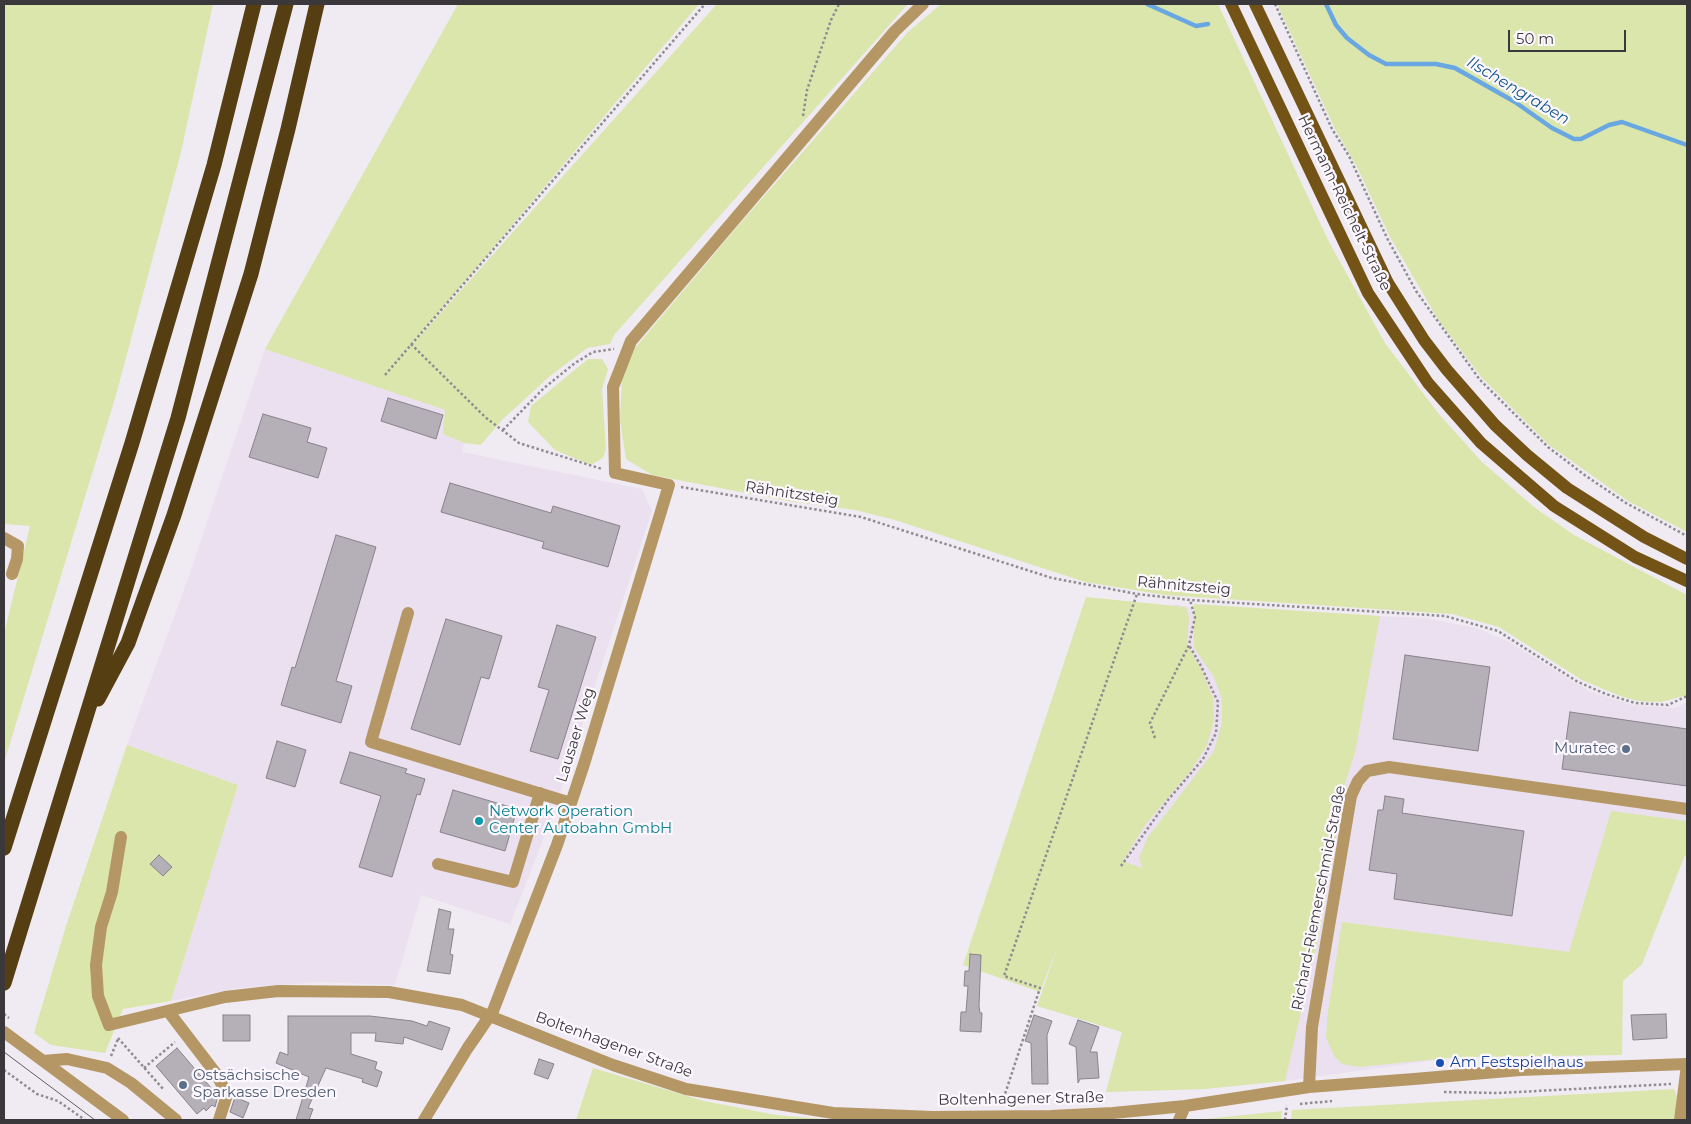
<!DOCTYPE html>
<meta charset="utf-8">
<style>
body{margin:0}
#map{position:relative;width:1691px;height:1124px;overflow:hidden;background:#f0eaf2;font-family:Montserrat,sans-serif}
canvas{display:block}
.frame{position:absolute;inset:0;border:5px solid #3a383b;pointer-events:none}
.scale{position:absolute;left:1508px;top:30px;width:118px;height:22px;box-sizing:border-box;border:2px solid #3a383b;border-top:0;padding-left:6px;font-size:15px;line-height:18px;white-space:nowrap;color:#3a383b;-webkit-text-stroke:4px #fdf8ff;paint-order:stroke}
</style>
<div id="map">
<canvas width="1691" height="1124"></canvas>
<div class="frame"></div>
<div class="scale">50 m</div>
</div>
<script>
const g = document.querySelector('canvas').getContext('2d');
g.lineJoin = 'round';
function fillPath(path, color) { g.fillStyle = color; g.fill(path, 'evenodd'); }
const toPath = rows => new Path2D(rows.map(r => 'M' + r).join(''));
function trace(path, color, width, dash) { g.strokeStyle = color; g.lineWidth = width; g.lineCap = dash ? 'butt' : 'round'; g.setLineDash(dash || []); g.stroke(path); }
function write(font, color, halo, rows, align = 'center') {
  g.font = font + ' Montserrat,sans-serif'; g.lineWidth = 4.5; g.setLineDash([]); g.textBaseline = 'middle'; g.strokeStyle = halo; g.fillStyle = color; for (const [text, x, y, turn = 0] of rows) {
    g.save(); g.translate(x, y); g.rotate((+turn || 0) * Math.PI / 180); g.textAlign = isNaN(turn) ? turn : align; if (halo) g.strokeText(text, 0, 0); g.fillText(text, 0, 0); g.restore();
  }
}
const built = toPath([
 [265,349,446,410,443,434,464,443,462,452,642,489,652,511,551,820,510,924,421,895,395,985,322,982,240,988,171,1001,238,785,127,745,190,573],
 [1175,604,1198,609,1426,618,1476,628,1509,642,1589,691,1632,705,1675,708,1687,702,1687,856,1685,855,1642,964,1623,981,1622,1055,1457,1057,1285,1081,1204,1089,1106,1092,1122,1032,1037,1006]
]);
const green = toPath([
 [4,4,213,4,181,152,116,395,4,763,4,634,30,526,4,524],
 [455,4,699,4,395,364,717,4,908,4,614,335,610,344,587,348,550,376,502,420,481,445,464,443,443,434,445,410,265,349,457,6],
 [941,4,1218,4,1328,240,1385,343,1438,413,1482,462,1534,507,1574,535,1687,595,1687,695,1661,702,1638,701,1620,696,1582,680,1499,627,1452,614,1165,595,1085,582,895,520,855,510,788,501,652,475,626,459,620,421,622,376,635,348,737,227,908,32],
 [1277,4,1687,4,1687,532,1628,501,1549,445,1482,378,1439,321,1390,237,1357,167,1335,129],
 [588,359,602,359,608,369,602,389,606,449,603,458,591,465,555,450,528,422,531,406],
 [1086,597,1186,607,1189,617,1187,644,1201,669,1213,698,1214,720,1207,745,1192,769,1146,824,1123,861,1142,868,1139,858,1148,837,1214,751,1222,722,1222,700,1214,677,1194,648,1194,604,1380,616,1355,753,1346,780,1319,935,1285,1081,1204,1089,1106,1092,1122,1032,1037,1006,1058,946,1040,992,963,965],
 [127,745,238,785,171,1001,123,1009,105,1053,51,1045,34,1033,66,926],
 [1611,811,1687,821,1687,856,1685,855,1642,964,1623,981,1622,1055,1457,1057,1359,1067,1342,1064,1334,1056,1326,1037,1328,1011,1342,922,1569,952],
 [593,1068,704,1101,776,1115,835,1120,576,1120],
 [1674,1089,1677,1097,1674,1120,1291,1120,1292,1110],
 [1282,1111,1281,1120,1196,1120]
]);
const stream = toPath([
 [1147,4,1196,26,1208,24],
 [1326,4,1336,25,1347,38,1369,55,1386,64,1436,64,1455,68,1515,102,1552,128,1574,139,1581,139,1609,125,1622,122,1687,145]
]);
const building = toPath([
 [388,398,443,415,436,439,381,421,388,398],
 [263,414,311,428,307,442,327,448,318,478,249,457,263,414],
 [450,483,551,513,553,506,620,526,608,567,542,548,544,542,441,512,450,483],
 [336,535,376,547,336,681,352,686,341,723,281,705,292,667,295,668,336,535],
 [446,619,502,636,489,679,481,677,460,745,411,729,446,619],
 [557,625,596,637,558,759,530,751,549,690,538,687,557,625],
 [1405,655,1490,667,1478,751,1393,739,1405,655],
 [1570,712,1687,729,1687,786,1562,769,1570,712],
 [277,741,306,750,295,787,266,778,277,741],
 [350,752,407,769,405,773,425,779,420,795,417,794,392,877,359,867,381,796,340,783,350,752],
 [453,790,517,809,505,851,440,832,453,790],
 [1385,796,1404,799,1402,813,1524,831,1512,916,1394,899,1397,874,1369,870,1378,810,1383,810,1385,796],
 [159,855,172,867,163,876,150,864,159,855],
 [439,909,451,912,448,929,454,929,450,954,453,955,450,974,427,971,439,909],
 [970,954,981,955,979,1006,980,1013,982,1013,981,1032,960,1031,961,1012,966,1012,968,986,964,986,965,971,969,971,970,954],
 [1666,1014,1667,1038,1633,1040,1631,1015,1666,1014],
 [223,1015,250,1015,250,1041,223,1041,223,1015],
 [1034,1015,1052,1021,1047,1035,1048,1084,1032,1084,1031,1043,1025,1041,1034,1015],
 [288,1016,370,1016,412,1021,427,1026,429,1021,450,1028,442,1050,404,1037,403,1044,375,1041,376,1033,351,1033,351,1054,377,1062,375,1069,382,1072,377,1087,362,1082,363,1079,326,1068,308,1108,313,1109,309,1120,296,1120,309,1077,276,1063,280,1052,288,1055,288,1016],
 [1078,1020,1099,1027,1090,1052,1097,1052,1099,1078,1080,1079,1078,1083,1076,1047,1069,1044,1078,1020],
 [177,1048,218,1096,215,1107,212,1105,206,1111,204,1108,197,1114,156,1066,177,1048],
 [539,1059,554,1064,548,1079,534,1074,539,1059],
 [235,1097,249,1103,243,1118,230,1112,235,1097]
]);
const path = toPath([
 [1275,4,1332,129,1349,156,1387,238,1416,291,1480,380,1548,447,1586,476,1626,503,1687,536],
 [803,116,807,90,831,20,839,4],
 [411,344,485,417,519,443,602,469],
 [385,375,705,4],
 [503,430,544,388,575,363,593,352,614,349],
 [681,487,861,517,1052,578,1137,594,1190,600,1445,616,1498,631,1578,682,1606,694,1635,703,1668,705,1687,696],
 [1155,738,1150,723,1189,645,1195,617,1190,600],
 [1121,866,1168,800,1203,759,1216,733,1218,702,1201,666,1189,645],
 [4,1014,9,1018],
 [118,1038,164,1090],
 [111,1056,118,1039],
 [144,1068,175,1042],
 [4,1070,37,1094,58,1101,85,1120],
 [1444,1092,1498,1093,1671,1084],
 [1002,1103,1040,988,1004,976,1137,594],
 [1300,1104,1332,1101],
 [1285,1120,1287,1105]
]);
const minor = toPath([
 [4,538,18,546,17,559,12,574],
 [408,613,371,742,571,803],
 [121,837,112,892,101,927,96,965,98,996,109,1025,225,997,278,991,389,992,462,1005,613,1065,686,1089,833,1113,933,1117,1051,1116,1113,1113,1185,1106,1309,1087,1414,1079,1520,1070,1687,1064],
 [438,864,513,882,540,793],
 [168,1011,217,1075,227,1095,219,1120],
 [4,1032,123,1120],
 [43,1061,67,1059,107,1068,131,1083,176,1120],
 [1309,1087,1312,1027,1351,796,1358,781,1367,771,1389,767,1687,809],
 [424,1120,467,1049,493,1011,557,845,584,764,669,485,615,473,613,387,631,341,895,31,923,4],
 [1179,1120,1185,1106],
 [1680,1120,1687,1065]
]);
const major = toPath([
 [1231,4,1368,293,1428,383,1481,443,1554,506,1635,557,1687,581],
 [1255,4,1388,283,1424,340,1447,370,1495,425,1527,455,1567,488,1644,537,1687,559]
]);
const highway = toPath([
 [98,699,128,643,174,515,251,274,288,129,317,4],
 [4,848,132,443,214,165,254,4],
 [4,983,178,418,286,4]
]);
const tram = toPath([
 [4,1052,95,1120]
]);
const markers = [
 [1626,749,5,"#5c6f8a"],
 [479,821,5,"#0f9aa8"],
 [1440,1063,5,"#1a4fb4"],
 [183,1085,5,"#5c6f8a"]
];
const streetNames = [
 ["Hermann-Reichelt-Straße",1344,203,64],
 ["Rähnitzsteig",792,494,9],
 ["Rähnitzsteig",1184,586,5],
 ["Lausaer Weg",576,735,-73],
 ["Richard-Riemerschmid-Straße",1319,898,-79],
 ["Boltenhagener Straße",614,1045,20],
 ["Boltenhagener Straße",1021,1099,-1]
];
const serviceNames = [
 ["Muratec",1616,749],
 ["Ostsächsische",193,1076,"left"],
 ["Sparkasse Dresden",193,1093,"left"]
];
const cultureNames = [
 ["Network Operation",489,812],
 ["Center Autobahn GmbH",489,829]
];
const transitNames = [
 ["Am Festspielhaus",1450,1063]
];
const waterNames = [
 ["Ilschengraben",1518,91,31]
];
fillPath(built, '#ebe0ef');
fillPath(green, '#dbe6ac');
trace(stream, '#69a7e2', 4.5);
fillPath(building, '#b5afb7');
trace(building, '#89838b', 1);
trace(path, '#8f8b91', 2.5, [2.5, 2.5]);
trace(minor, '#b59765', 12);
trace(major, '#735416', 12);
trace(highway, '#553e12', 15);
trace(tram, '#625f63', 1);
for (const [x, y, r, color] of markers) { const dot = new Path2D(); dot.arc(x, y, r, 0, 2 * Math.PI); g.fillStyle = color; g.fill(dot); trace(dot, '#fdf8ff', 2); }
write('15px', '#3a383b', '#fdf8ff', streetNames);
write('15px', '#4e5e75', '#fdf8ff', serviceNames, 'right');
write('15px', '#0d838f', '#fdf8ff', cultureNames, 'left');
write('15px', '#164399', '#fdf8ff', transitNames, 'left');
write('italic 16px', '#13578e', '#fdf8ff', waterNames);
</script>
